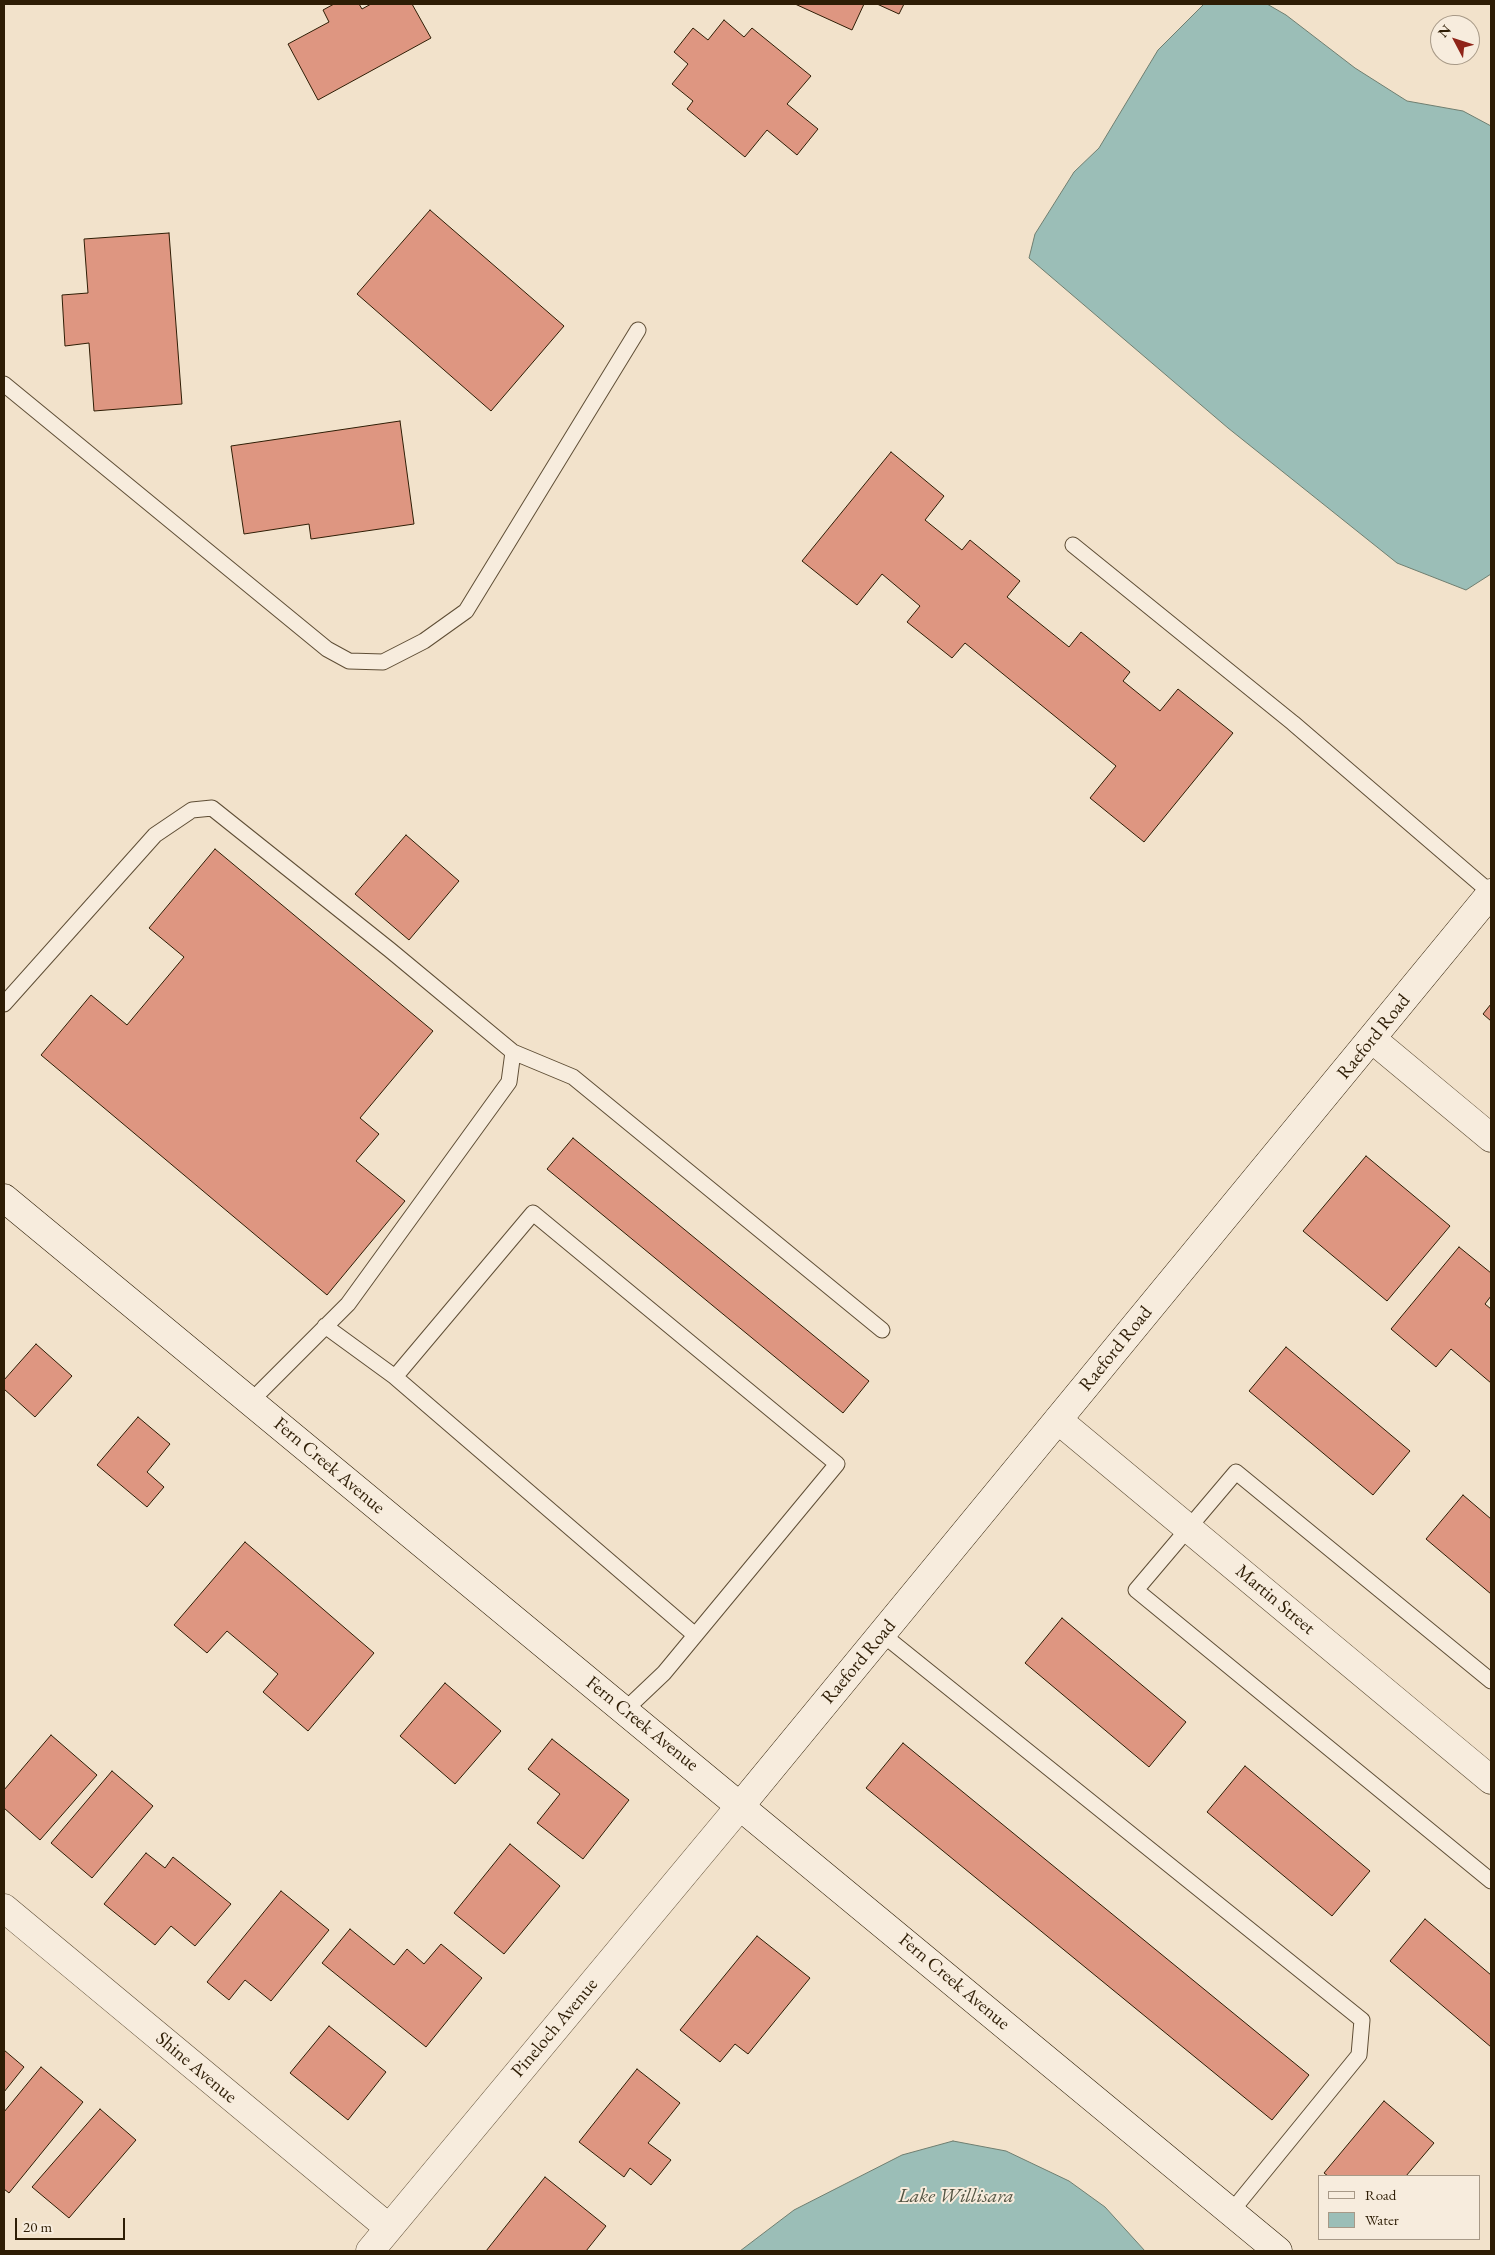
<!DOCTYPE html>
<style>
body{margin:0}
#map{position:relative;width:1495px;height:2255px;overflow:hidden;background:#f2e2cb;font-family:"EB Garamond",serif}
canvas{display:block}
.frame{position:absolute;inset:0;border:5px solid #2e1d05;pointer-events:none}
.legend{position:absolute;left:1318px;top:2175px;width:162px;height:65px;box-sizing:border-box;background:#f7ecdd;border:1px solid #a79987;margin:0;padding:6px 9px;list-style:none;font-size:15px;color:#2e1d05}
.legend li{display:flex;align-items:center;gap:10px;height:25px}
.legend b{width:25px;border:1px solid #a79987}
.north{position:absolute;left:1430px;top:15px;width:50px;height:50px;box-sizing:border-box;background:#f7ecdd;border:1px solid #a79987;border-radius:50%;rotate:310deg;font-size:14px;font-weight:700;line-height:20px;text-align:center;color:#2e1d05}
.north::after{content:'';display:block;margin:auto;width:18px;height:22px;background:#8f2418;clip-path:polygon(50% 0,100% 100%,50% 72%,0 100%)}
.scale{position:absolute;left:15px;top:2218px;width:110px;height:22px;box-sizing:border-box;border:2px solid #2e1d05;border-top:0;padding-left:6px;font-size:15px;line-height:18px;white-space:nowrap;color:#2e1d05;-webkit-text-stroke:4px #f7ecdd;paint-order:stroke}
</style>
<div id="map">
<canvas width="1495" height="2255"></canvas>
<div class="frame"></div>
<ul class="legend">
<li><b style="height:6px;background:#f7ecdd"></b>Road</li>
<li><b style="height:14px;background:#9bbeb7"></b>Water</li>
</ul>
<div class="north">N</div>
<div class="scale">20 m</div>
</div>
<script>
const g = document.querySelector('canvas').getContext('2d');
g.lineJoin = 'round';
function fillPath(path, color) { g.fillStyle = color; g.fill(path, 'evenodd'); }
const toPath = rows => new Path2D(rows.map(r => 'M' + r).join(''));
function trace(path, color, width, dash) { g.strokeStyle = color; g.lineWidth = width; g.lineCap = dash ? 'butt' : 'round'; g.setLineDash(dash || []); g.stroke(path); }
function write(font, color, halo, rows, align = 'center') {
  g.font = font + ' "EB Garamond",serif'; g.lineWidth = 4; g.setLineDash([]); g.textBaseline = 'middle'; g.strokeStyle = halo; g.fillStyle = color; for (const [text, x, y, turn = 0] of rows) {
    g.save(); g.translate(x, y); g.rotate((+turn || 0) * Math.PI / 180); g.textAlign = isNaN(turn) ? turn : align; if (halo) g.strokeText(text, 0, 0); g.fillText(text, 0, 0); g.restore();
  }
}
const water = toPath([
 [1204,4,1267,4,1286,15,1355,68,1407,101,1463,111,1491,126,1491,574,1466,590,1397,563,1228,428,1029,258,1035,234,1074,172,1099,148,1158,50,1204,4],
 [953,2141,1006,2151,1069,2181,1105,2207,1145,2251,740,2251,794,2210,902,2155,953,2141]
]);
const building = toPath([
 [334,4,359,4,362,9,371,4,412,4,431,38,318,100,288,44,329,22,323,10,334,4],
 [795,4,864,4,852,30,795,4],
 [877,4,904,4,899,14,877,4],
 [724,20,744,37,752,28,811,76,787,104,818,129,797,155,767,130,745,157,687,109,693,101,672,84,688,64,674,52,693,28,708,40,724,20],
 [430,210,564,326,491,411,357,294,430,210],
 [169,233,182,404,94,411,89,343,65,346,62,295,88,293,84,239,169,233],
 [400,421,414,524,311,539,309,524,244,534,231,446,400,421],
 [891,452,944,496,925,520,962,550,970,540,1020,581,1007,597,1069,647,1081,632,1130,672,1123,681,1160,711,1178,689,1233,733,1144,842,1090,798,1116,766,965,643,952,658,907,622,920,606,882,574,857,605,802,561,891,452],
 [406,835,459,881,409,940,355,894,406,835],
 [215,849,433,1031,360,1118,379,1134,356,1161,405,1201,327,1295,41,1055,91,995,127,1025,184,957,149,928,215,849],
 [1491,1004,1491,1021,1483,1014,1491,1004],
 [573,1138,869,1381,843,1413,547,1169,573,1138],
 [1366,1156,1450,1226,1387,1301,1303,1231,1366,1156],
 [1459,1247,1491,1273,1491,1296,1485,1304,1491,1309,1491,1383,1451,1349,1436,1367,1391,1329,1459,1247],
 [36,1344,72,1376,35,1417,4,1389,4,1380,36,1344],
 [1286,1347,1410,1451,1373,1495,1249,1391,1286,1347],
 [138,1417,170,1444,147,1472,164,1487,147,1507,97,1465,138,1417],
 [1463,1495,1491,1519,1491,1594,1426,1539,1463,1495],
 [245,1542,374,1653,308,1731,263,1692,278,1674,227,1631,207,1653,174,1625,245,1542],
 [1062,1618,1186,1722,1149,1767,1025,1663,1062,1618],
 [445,1683,501,1731,455,1784,400,1736,445,1683],
 [51,1735,97,1775,40,1840,4,1808,4,1790,51,1735],
 [552,1739,629,1800,583,1859,537,1823,560,1794,528,1769,552,1739],
 [903,1743,1309,2075,1272,2120,866,1788,903,1743],
 [1245,1766,1370,1871,1332,1916,1207,1812,1245,1766],
 [112,1771,153,1806,92,1878,51,1843,112,1771],
 [510,1844,560,1886,504,1954,454,1913,510,1844],
 [146,1853,165,1868,173,1857,231,1904,195,1946,171,1926,155,1945,104,1904,146,1853],
 [281,1891,329,1930,271,2001,245,1980,229,2000,207,1982,281,1891],
 [1425,1919,1491,1975,1491,2047,1390,1961,1425,1919],
 [350,1929,394,1965,407,1949,424,1964,441,1944,482,1978,426,2047,322,1963,350,1929],
 [757,1936,810,1978,748,2054,735,2044,720,2062,680,2030,757,1936],
 [329,2026,386,2072,348,2120,290,2073,329,2026],
 [4,2050,24,2067,4,2092,4,2050],
 [41,2067,83,2102,9,2193,4,2189,4,2112,41,2067],
 [637,2069,680,2103,648,2143,671,2160,651,2185,630,2168,624,2177,579,2142,637,2069],
 [1384,2101,1434,2143,1406,2176,1328,2176,1324,2173,1384,2101],
 [100,2109,136,2140,69,2218,32,2187,100,2109],
 [545,2177,606,2226,586,2251,486,2251,545,2177]
]);
const lane = toPath([
 [4,384,327,649,349,661,383,662,424,641,466,611,638,330],
 [1073,545,1293,723,1491,893],
 [4,1004,155,835,192,810,212,808,390,950,513,1052,573,1077,882,1330],
 [325,1326,395,1377],
 [251,1401,348,1304,509,1082,513,1052],
 [882,1634,1362,2020,1359,2055,1231,2212],
 [1491,1681,1236,1472,1136,1590,1491,1881],
 [625,1710,664,1673,837,1464,533,1213,395,1377,695,1635]
]);
const street = toPath([
 [1372,1039,1491,1138],
 [1058,1420,1491,1780],
 [4,1908,389,2228],
 [370,2251,741,1805]
]);
const secondary = toPath([
 [4,1198,1278,2251],
 [741,1805,1491,893]
]);
const streetNames = [
 ["Raeford Road",1374,1037,-51],
 ["Raeford Road",1116,1349,-51],
 ["Fern Creek Avenue",329,1466,40],
 ["Martin Street",1275,1600,40],
 ["Raeford Road",859,1662,-50],
 ["Fern Creek Avenue",642,1724,39],
 ["Fern Creek Avenue",954,1982,40],
 ["Pineloch Avenue",555,2028,-50],
 ["Shine Avenue",196,2068,40]
];
const waterNames = [
 ["Lake Willisara",956,2197]
];
fillPath(water, '#9bbeb7');
trace(water, '#6f7e70', 1);
fillPath(building, '#de9681');
trace(building, '#2e1d05', 1);
trace(lane, '#5f4e36', 17);
trace(street, '#5f4e36', 29);
trace(secondary, '#2e1d05', 29);
trace(lane, '#f7ecdd', 15);
trace(street, '#f7ecdd', 28);
trace(secondary, '#f7ecdd', 28);
write('19px', '#2e1d05', '#f7ecdd', streetNames);
write('italic 20px', '#545543', '#f7ecdd', waterNames);
</script>
